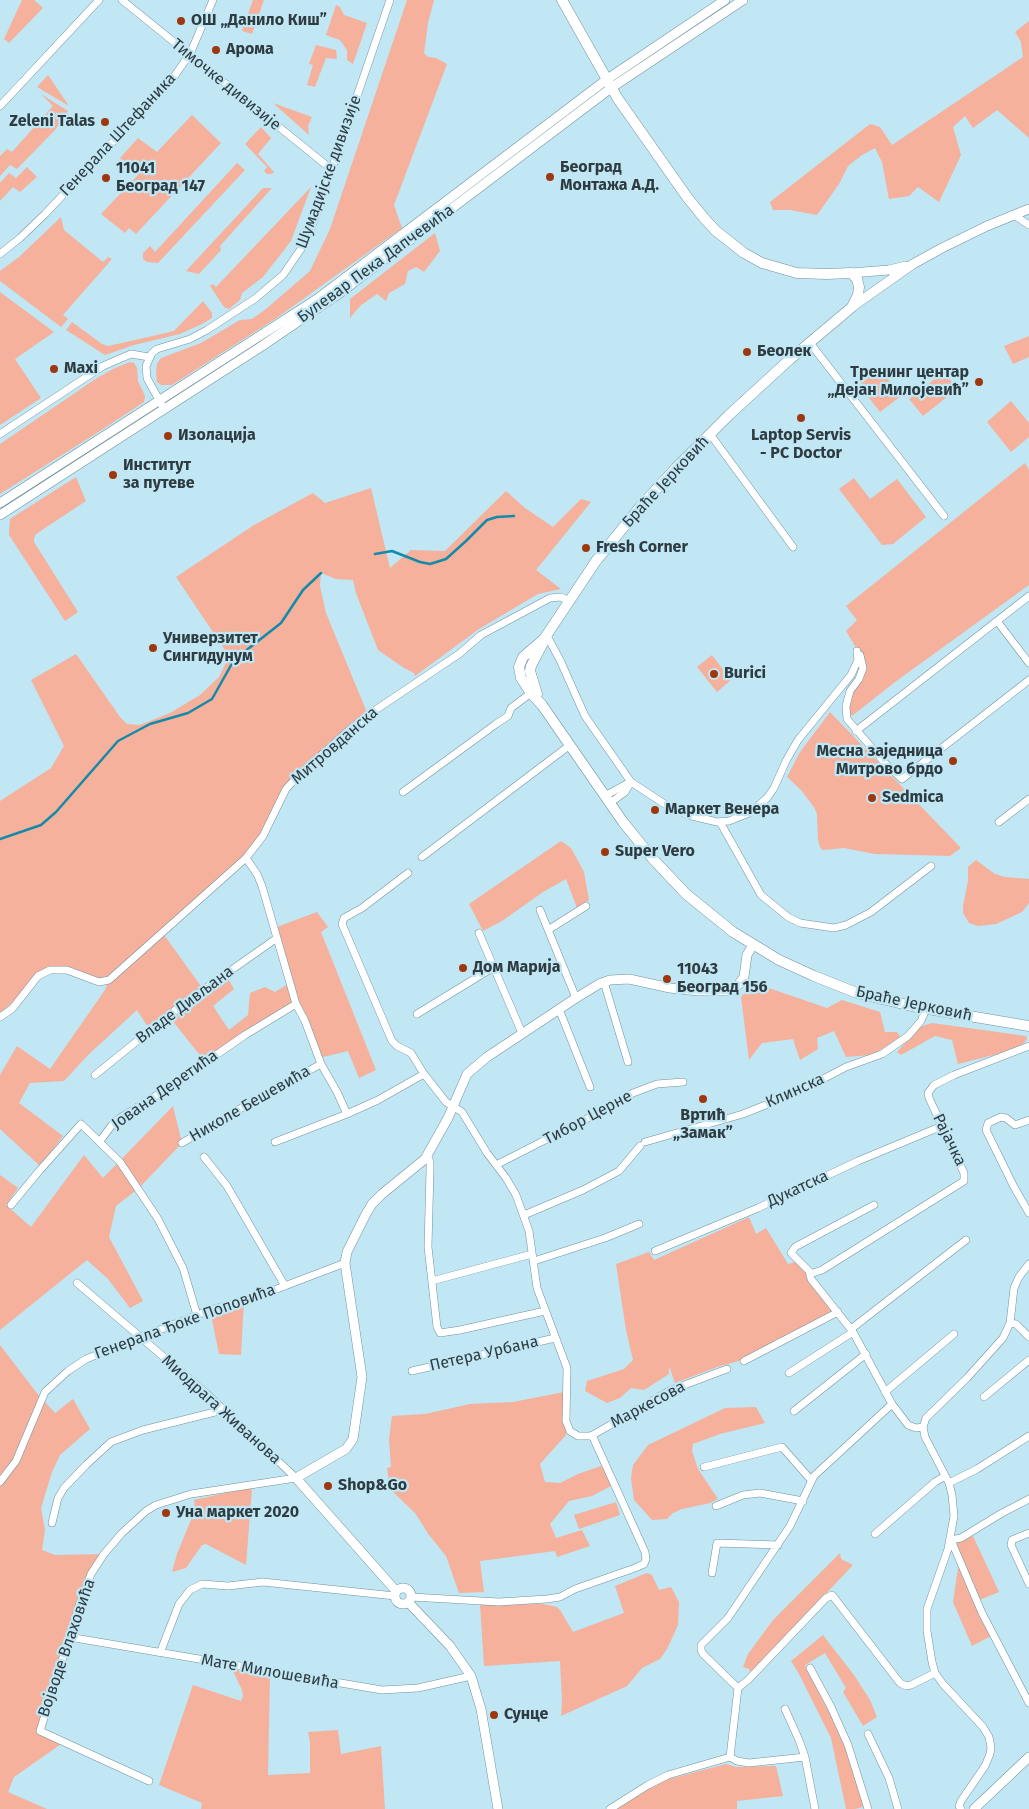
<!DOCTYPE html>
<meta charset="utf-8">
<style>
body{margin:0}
canvas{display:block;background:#c1e6f4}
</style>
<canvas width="1029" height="1809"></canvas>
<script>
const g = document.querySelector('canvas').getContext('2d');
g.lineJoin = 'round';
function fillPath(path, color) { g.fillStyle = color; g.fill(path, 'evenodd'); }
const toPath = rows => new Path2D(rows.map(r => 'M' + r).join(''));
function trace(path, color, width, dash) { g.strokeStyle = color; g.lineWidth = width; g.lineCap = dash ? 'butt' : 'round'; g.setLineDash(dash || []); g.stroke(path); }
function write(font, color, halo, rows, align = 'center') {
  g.font = font + ' "Fira Sans",sans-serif'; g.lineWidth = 4.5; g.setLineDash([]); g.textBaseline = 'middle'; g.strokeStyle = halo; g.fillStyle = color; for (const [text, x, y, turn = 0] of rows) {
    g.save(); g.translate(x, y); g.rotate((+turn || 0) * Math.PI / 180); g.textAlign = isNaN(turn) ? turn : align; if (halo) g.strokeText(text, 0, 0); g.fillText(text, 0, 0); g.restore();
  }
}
const green = toPath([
 [22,0,34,0,43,8,9,43,4,39],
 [253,0,264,0,252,34,242,31],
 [407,0,434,0,428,23,424,53,428,57,436,58,447,64,394,205,402,228,278,317,172,385,161,385,157,382,156,372,157,364,161,358,201,343,240,320,252,319,266,309,310,271,330,229],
 [336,5,340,7,344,15,367,23,353,64,347,60,347,50,340,40,326,35],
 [1029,21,1029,138,997,110,973,128,965,116,953,127,961,155,939,202,918,187,909,196,889,199,882,162,875,148,862,155,848,166,839,184,817,215,790,210,773,210,770,202,870,124,880,127,892,145,1023,57,1021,42,1015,32],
 [316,45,336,50,337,59,326,58,315,87,307,85,313,65,309,64],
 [48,75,69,106,37,87],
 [41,94,68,111,55,130,17,169,10,165,0,176,0,156,7,149,12,152,53,106],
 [273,103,312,117,308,126,309,135],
 [192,115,221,143,136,234,129,228,125,233,101,214,138,175,120,158,138,138,157,152],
 [261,127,271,138,258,154,274,172,271,174,267,174,264,171,267,167,245,144],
 [237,163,245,170,158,263,147,262,143,259,143,253,150,246,155,252],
 [27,167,37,177,20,192,13,187,0,201,0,183,9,173,16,178],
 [311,187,291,241,263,277,242,293,240,300,229,309,224,307,210,286,213,284,216,287],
 [263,188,272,188,220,246,221,250,199,274,186,271],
 [61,217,64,230,103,262,108,257,112,259,63,315,68,319,61,327,0,281,0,271,19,257],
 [435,233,440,251,424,272,416,267,408,271,405,284,389,293,386,301,377,294,360,306,350,318,350,299],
 [0,292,54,332,15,359,41,398,0,425],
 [203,301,212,313,212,318,202,324,180,334,134,345,105,355,66,330,72,322,102,344,108,346,131,341,174,331],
 [1029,336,1029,357,1013,364,1004,346],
 [130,362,134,363,137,368,138,381,145,396,144,402,100,431,0,494,0,444,97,378,115,368],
 [880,369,901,396,880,412,859,385],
 [944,372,957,389,923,416,909,399],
 [1011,401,1029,423,1029,437,1011,452,987,422],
 [1025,463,1029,470,1029,585,895,682,852,716,848,709,848,704,859,679,862,658,846,631,857,620,846,606],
 [76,477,86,501,36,534,34,538,34,542,78,612,65,621,9,535,10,519],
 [854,478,870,499,897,479,926,517,893,544,882,545,839,489],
 [371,488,390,568,411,550,445,551,506,491,525,508,553,527,581,499,591,502,536,570,561,589,538,594,479,629,415,676,414,673,404,668,378,650,356,593,353,580,336,579,321,573,320,586,326,613,368,715,298,776,258,844,162,932,203,989,225,973,234,989,213,1006,229,1030,248,1015,250,993,265,987,275,992,290,983,274,928,317,912,328,927,321,932,376,1070,359,1078,348,1051,319,1058,296,1004,206,1063,168,1015,150,1030,137,1010,88,1055,64,1081,30,1083,19,1103,63,1136,40,1166,0,1129,0,1075,17,1046,50,1069,105,990,109,980,107,981,67,970,50,970,0,1013,0,801,51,768,64,746,31,680,76,654,120,717,127,724,140,725,170,713,200,695,219,677,229,656,176,577,254,525,313,493,325,503],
 [712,655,731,680,717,692,697,667],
 [830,712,961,848,950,856,875,854,844,848,823,850,820,847,818,840,817,814,814,807,801,790,787,777,800,752],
 [561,841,571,848,584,872,589,900,577,908,566,879,543,892,502,921,483,931,469,904],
 [976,860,995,874,1005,877,1029,879,1029,903,1022,912,996,924,978,926,969,923,963,913,963,906,968,881,968,867],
 [760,985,827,1008,842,1000,880,1012,885,1032,897,1032,901,1038,871,1055,846,1057,834,1031,817,1038,818,1049,800,1060,793,1039,762,1043,749,1060,741,997,749,988],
 [932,1023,1026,1036,1027,1039,1022,1045,1009,1051,958,1064,952,1040,935,1036,901,1055,897,1052,919,1027],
 [173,1106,182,1143,139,1188,116,1206,109,1237,143,1301,130,1308,108,1279,87,1260,0,1330,0,1175,18,1188,6,1205,31,1227,84,1155,103,1178],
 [749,1217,756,1234,766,1228,788,1264,795,1262,807,1272,806,1278,834,1310,739,1361,720,1366,675,1383,669,1366,669,1374,644,1390,631,1388,620,1398,607,1403,585,1391,587,1381,624,1369,633,1360,626,1330,616,1264,649,1252,654,1260],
 [244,1300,241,1355,219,1354,210,1310],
 [0,1345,36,1392,55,1413,73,1399,90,1429,60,1455,52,1472,41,1508,45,1530,42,1550,55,1555,104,1554,97,1564,40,1730,64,1742,14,1777,8,1792,47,1809,0,1809],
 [564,1392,566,1435,540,1464,545,1482,560,1483,578,1474,601,1466,604,1468,611,1486,592,1496,569,1501,550,1524,556,1538,582,1530,590,1546,557,1557,555,1551,480,1561,484,1592,459,1593,446,1556,429,1535,415,1513,390,1489,387,1468,391,1467,389,1440,392,1416,425,1414,470,1404,513,1402],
 [756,1407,765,1423,720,1434,693,1444,692,1451,698,1469,718,1499,710,1503,682,1509,673,1513,667,1519,652,1520,634,1500,631,1478,633,1465,648,1445,725,1408],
 [243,1489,252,1489,246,1565,206,1544,202,1545,186,1568,172,1572,177,1554,195,1510,194,1500],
 [616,1502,620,1515,579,1529,574,1515],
 [973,1536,999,1592,977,1601,993,1635,972,1646,953,1602,958,1568,957,1543],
 [840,1553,841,1559,853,1565,751,1673,749,1669,743,1667,748,1654,773,1620],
 [647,1573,652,1575,659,1590,671,1587,679,1602,678,1625,667,1649,660,1659,642,1668,627,1686,561,1716,562,1701,560,1661,484,1666,480,1605,543,1604,557,1607,560,1610,573,1632,624,1613,615,1586],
 [823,1635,854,1675,870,1700,877,1717,863,1726,843,1692,846,1688,825,1653,805,1665,823,1701,842,1736,860,1788,863,1807,855,1809,846,1809,831,1738,798,1672,791,1661],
 [232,1669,270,1675,268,1775,310,1773,310,1742,308,1732,338,1730,341,1754,381,1746,385,1809,201,1809,202,1803,159,1785,193,1685,241,1701,243,1696,242,1690],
 [726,1764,736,1767,776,1766,783,1796,737,1801,737,1809,616,1809,658,1782]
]);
const stream = toPath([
 [375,554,392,551,420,562,430,564,446,559,466,541,487,520,497,517,514,516],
 [0,839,41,825,56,812,118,741,150,724,188,713,212,699,234,660,281,623,303,590,321,573]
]);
const minor = toPath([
 [122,0,331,169],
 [0,106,99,0],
 [1014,215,1029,225],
 [0,254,20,238,45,214,173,78,190,54,213,0],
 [810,343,944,516],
 [164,409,147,378,146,366,152,353,157,349,190,339,207,330,256,298,283,275,303,246,314,221,390,0],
 [0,434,103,366,131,354,149,357],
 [710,434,793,547],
 [997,621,1029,663],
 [547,636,560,660,585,716,631,782,663,803,688,815,717,822,729,821,749,813,767,798,774,788,786,761,798,740,851,675,858,660,857,651],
 [860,655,863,668,859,679,850,691,846,706,847,719,885,763,902,779,1029,680],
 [856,731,1029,596],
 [403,792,496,724,508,716,511,708,531,693],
 [605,796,630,782],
 [610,803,625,792,631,782],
 [720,822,761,895,788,917,800,923,834,928,846,925,871,912,931,866],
 [999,822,1029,799],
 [422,857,570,745],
 [246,858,257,874,262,886,296,1004,305,1021,321,1064,337,1092,347,1114],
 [408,873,362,908,344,918,342,924,392,1041,397,1046,411,1053,424,1074,446,1102,462,1112,487,1153,506,1178,516,1195,529,1231,537,1288,567,1368,566,1421,570,1431,578,1436,591,1436,671,1390,727,1369],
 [540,910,576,998],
 [548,930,586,906],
 [479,933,522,1033],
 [604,982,628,1062],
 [559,1009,590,1087],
 [417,1014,494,967],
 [0,1017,12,1009,38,976,50,970,67,970,99,982,109,980,246,858,263,836,286,789,298,776,348,731,368,715,459,654,481,635,550,598,561,597,569,601],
 [95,1075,183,1004,277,938],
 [1029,1120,1015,1125,1006,1118,1001,1117,988,1123,986,1130,1014,1187,1029,1213],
 [100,1141,112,1125,120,1118,170,1087,245,1035,296,1004],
 [275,1142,347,1114,378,1100,424,1074],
 [645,1142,743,1114,798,1092,846,1067,882,1054,908,1036,921,1021,926,1009],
 [182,1143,248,1104,321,1064],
 [427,1155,430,1162,430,1170,428,1247,437,1327,440,1333,460,1330,545,1311],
 [204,1157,227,1186,285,1286],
 [496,1165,600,1112,633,1093,657,1084,683,1082],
 [11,1205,40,1170,81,1124,120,1162,158,1219,183,1268,197,1315],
 [874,1205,795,1247,791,1253,809,1271,811,1279,853,1332,892,1404,908,1425,916,1428,923,1427],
 [524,1215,583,1190,619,1171,640,1146],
 [655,1251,758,1208,858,1161,942,1126],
 [534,1261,605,1238,639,1224],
 [810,1274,822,1270,964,1181,964,1173,929,1098,928,1093,934,1085,954,1075,1029,1046],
 [432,1281,532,1254],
 [77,1283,206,1393,296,1478],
 [1010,1323,1016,1324,1029,1337],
 [851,1329,966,1240],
 [744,1361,838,1312],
 [412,1371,555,1338],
 [789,1373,853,1332],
 [885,1392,954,1334],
 [984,1397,1029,1360],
 [794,1411,866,1354],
 [923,1427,925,1437,949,1483,952,1495,954,1516,948,1549,927,1609,927,1631,932,1662,935,1673,943,1684,983,1727,989,1737,991,1747,990,1754,985,1766,961,1801,959,1806,961,1809],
 [923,1427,926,1418,967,1378,1003,1338,1010,1323,1014,1288,1019,1277,1029,1264],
 [704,1467,782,1447,811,1480],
 [0,1482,16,1461,45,1392,68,1371,86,1359,210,1310,261,1295,345,1263],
 [949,1483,977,1469,1029,1436],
 [1029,1499,1002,1513,961,1538,951,1540,982,1613,1029,1703],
 [716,1506,743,1495,760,1493,803,1501],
 [52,1523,58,1498,64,1488,86,1465,111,1442,143,1430,215,1412,221,1407],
 [1029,1533,1012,1540,1011,1545,1029,1584],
 [875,1534,935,1482,945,1476],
 [712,1573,717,1543,778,1545],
 [411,1597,499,1602,547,1599,560,1597,575,1589,635,1568,644,1564,646,1559,645,1552,592,1435],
 [69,1637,382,1690,418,1688,471,1676],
 [160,1653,179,1604,190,1590,202,1584,228,1586,263,1582,395,1596],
 [810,1668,831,1707,848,1745,868,1809],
 [738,1688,748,1680,826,1598,832,1595,900,1683,906,1686,911,1685,935,1673],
 [785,1709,799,1740,805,1757,815,1809],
 [868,1734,889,1778,898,1809],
 [730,1757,738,1688,703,1654,701,1650,701,1645,728,1618,790,1526,814,1476,892,1404],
 [730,1757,737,1761,749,1763,805,1757],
 [149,1781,40,1731,79,1606,91,1574,104,1554,122,1533,146,1511,156,1505,191,1494,296,1478],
 [610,1809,648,1785,668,1775,730,1757]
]);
const tertiary = toPath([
 [851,273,889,270,906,266],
 [852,307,913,264,942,248,987,226,1029,209],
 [0,503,317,299,606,80,725,0],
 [0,515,262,346,340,293,611,88,743,0],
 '395 1596a8 8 0 1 1 16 0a8 8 0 1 1-16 0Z',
 [396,1591,296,1478,346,1449,353,1439,362,1377,345,1263,347,1252,366,1214,372,1204,382,1194,425,1159,448,1118,467,1074,487,1057,576,998,599,984,610,980,629,979,670,988,698,991,729,991,738,985,744,977,747,955,753,945],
 [408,1602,450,1646,471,1676,481,1709,498,1809],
 [974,1809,1029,1757]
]);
const secondary = toPath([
 [562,0,618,99,687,197,704,218,716,231,744,253,762,263,797,273,826,274,851,273,857,279,859,287,858,295,852,307,789,360,729,415,676,468,640,507,596,561,544,639,523,657,519,667,521,678,531,693,542,705,623,822,653,859,686,894,733,932,779,960,814,976,857,993,916,1007,1029,1026],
 [537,694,530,671,531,666,543,643]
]);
const markers = [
 [181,21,5,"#9c370e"],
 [216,50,5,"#9c370e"],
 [105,122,5,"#9c370e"],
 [550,177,5,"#9c370e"],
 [106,178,5,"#9c370e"],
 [747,352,5,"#9c370e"],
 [54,369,5,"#9c370e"],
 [979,382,5,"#9c370e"],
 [801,418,5,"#9c370e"],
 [168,436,5,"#9c370e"],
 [113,475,5,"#9c370e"],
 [586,548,5,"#9c370e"],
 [153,648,5,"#9c370e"],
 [714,674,5,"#9c370e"],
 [953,761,5,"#9c370e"],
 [872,798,5,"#9c370e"],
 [655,810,5,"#9c370e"],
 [605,852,5,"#9c370e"],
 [463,968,5,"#9c370e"],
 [667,979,5,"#9c370e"],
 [703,1099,5,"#9c370e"],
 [328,1486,5,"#9c370e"],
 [166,1513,5,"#9c370e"],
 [494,1715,5,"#9c370e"]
];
const poiNames = [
 ["ОШ „Данило Киш”",191,21],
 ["Арома",226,50],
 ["Zeleni Talas",95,122,"right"],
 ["Београд",560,168],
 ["Монтажа А.Д.",560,186],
 ["11041",116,169],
 ["Београд 147",116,187],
 ["Беолек",757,352],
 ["Maxi",64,369],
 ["Тренинг центар",969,373,"right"],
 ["„Дејан Милојевић”",969,391,"right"],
 ["Изолација",178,436],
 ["Laptop Servis",801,436,"center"],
 ["- PC Doctor",801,454,"center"],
 ["Институт",123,466],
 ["за путеве",123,484],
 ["Fresh Corner",596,548],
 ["Универзитет",163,639],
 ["Сингидунум",163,657],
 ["Burici",724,674],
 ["Месна заједница",943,752,"right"],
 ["Митрово брдо",943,770,"right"],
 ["Sedmica",882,798],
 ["Маркет Венера",665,810],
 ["Super Vero",615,852],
 ["Дом Марија",473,968],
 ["11043",677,970],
 ["Београд 156",677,988],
 ["Вртић",703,1116,"center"],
 ["„Замак”",703,1134,"center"],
 ["Shop&Go",338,1486],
 ["Уна маркет 2020",176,1513],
 ["Сунце",504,1715]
];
const streetNames = [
 ["Тимочке дивизије",226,85,39],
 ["Генерала Штефаника",118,135,-47],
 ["Шумадијске дивизије",329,172,-70],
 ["Булевар Пека Дапчевића",376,264,-36],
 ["Браће Јерковић",666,482,-47],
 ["Митровданска",335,746,-41],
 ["Браће Јерковић",914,1004,12],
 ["Владе Дивљана",185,1005,-37],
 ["Јована Деретића",165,1090,-35],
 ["Клинска",795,1091,-24],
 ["Николе Бешевића",250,1104,-30],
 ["Тибор Церне",588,1118,-28],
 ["Рајачка",949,1140,64],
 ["Дукатска",798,1189,-25],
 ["Генерала Ђоке Поповића",185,1322,-20],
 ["Петера Урбана",484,1354,-13],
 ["Маркесова",648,1405,-28],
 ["Миодрага Живанова",221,1410,42],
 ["Војводе Влаховића",67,1648,-71],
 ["Мате Милошевића",270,1672,10]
];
fillPath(green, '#f5b19b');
trace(stream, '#138aaa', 2.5);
trace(minor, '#70929f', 8);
trace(tertiary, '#70929f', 10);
trace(secondary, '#70929f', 11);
trace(minor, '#fff', 7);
trace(tertiary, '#fff', 9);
trace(secondary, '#fff', 10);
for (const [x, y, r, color] of markers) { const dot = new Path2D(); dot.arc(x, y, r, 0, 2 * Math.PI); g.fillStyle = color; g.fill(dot); trace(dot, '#c1e6f4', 2); }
write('bold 16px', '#2e3c42', '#c1e6f4', poiNames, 'left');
write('16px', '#2e3c42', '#c1e6f4', streetNames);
</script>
